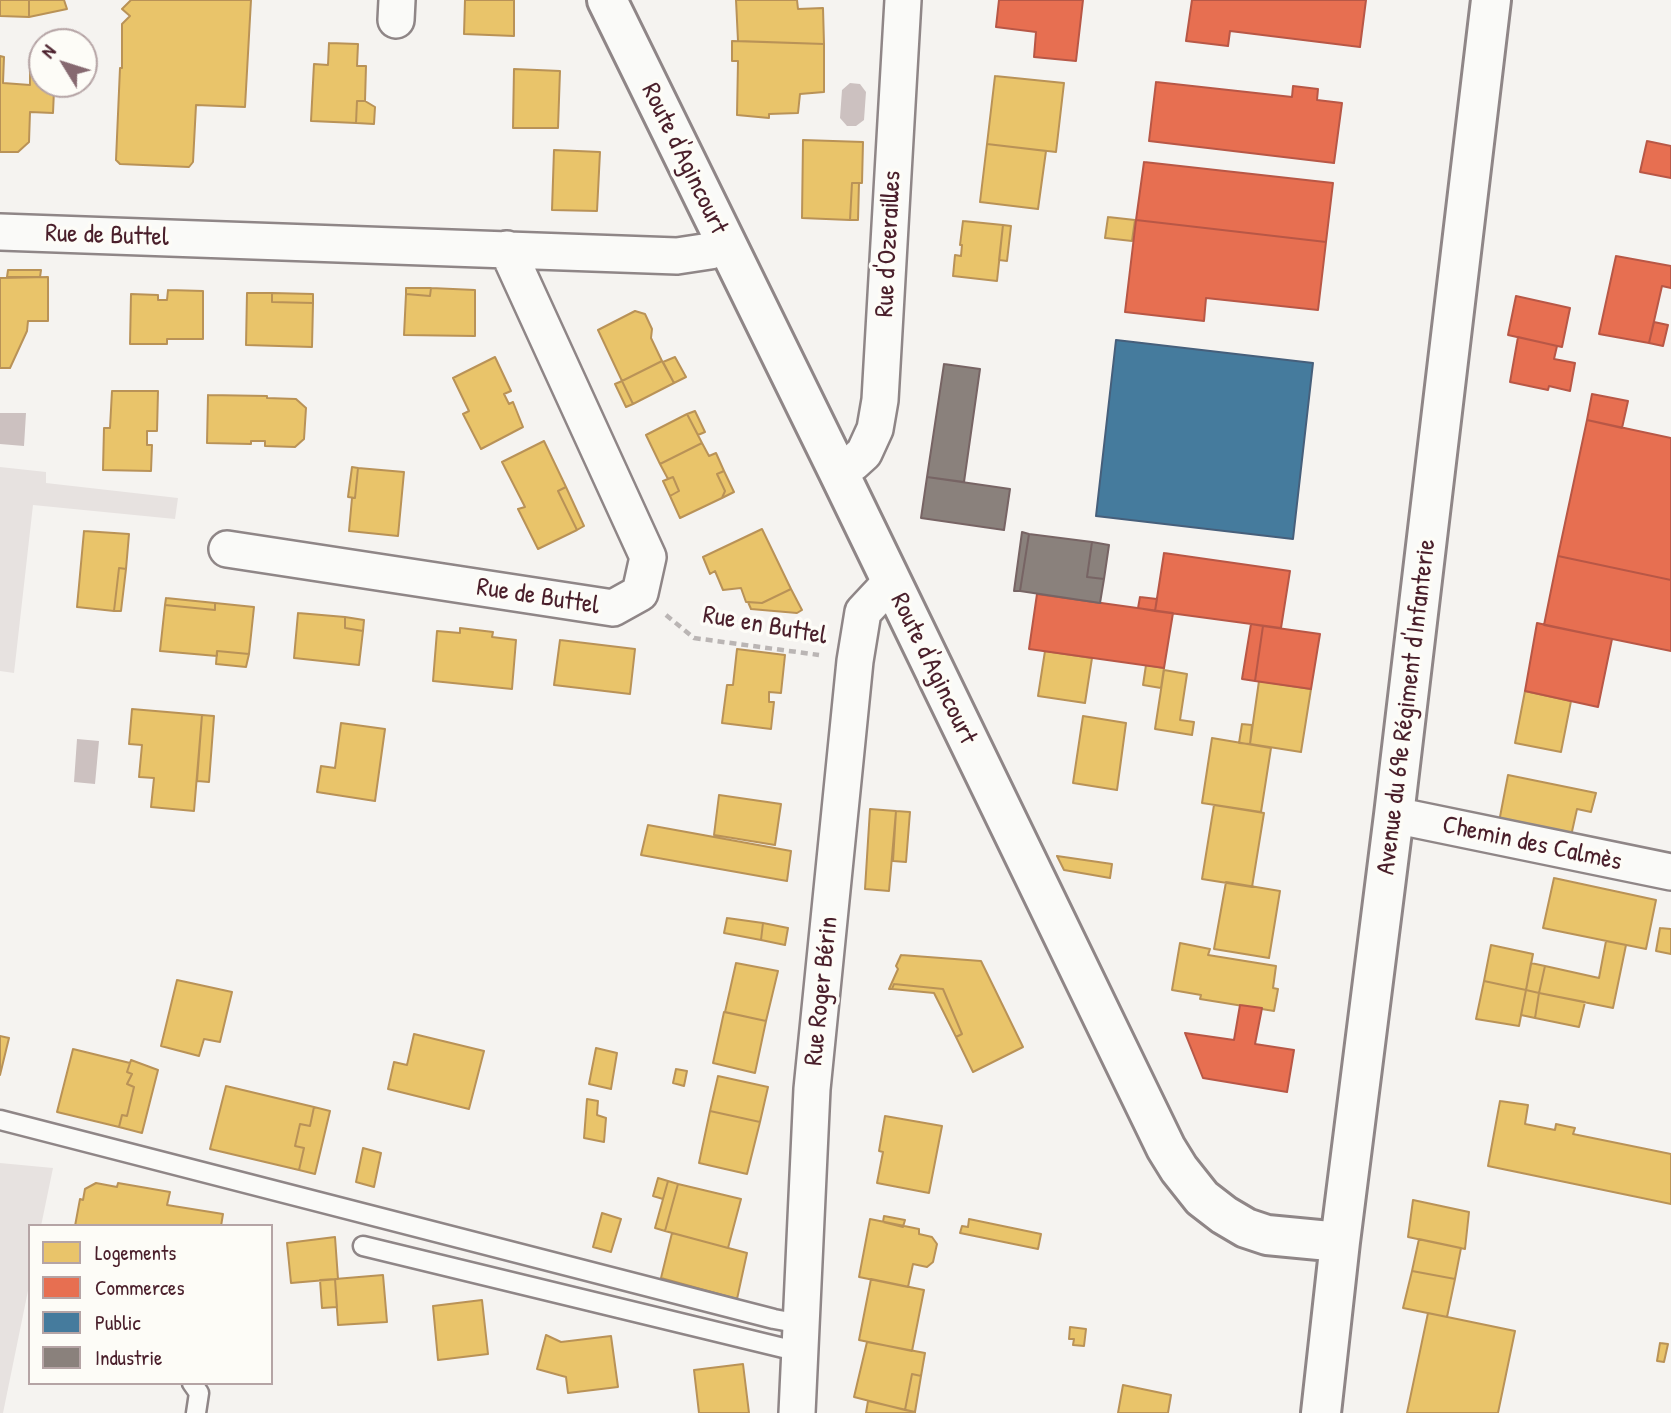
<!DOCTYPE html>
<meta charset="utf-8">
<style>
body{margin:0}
#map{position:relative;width:1671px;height:1413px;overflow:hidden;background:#f5f3f0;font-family:"Patrick Hand",sans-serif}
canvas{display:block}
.legend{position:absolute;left:28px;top:1224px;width:245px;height:161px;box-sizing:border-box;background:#fdfcf7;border:2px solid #b5a4a5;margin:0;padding:9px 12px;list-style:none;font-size:21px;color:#4a1f2b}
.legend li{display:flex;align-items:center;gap:14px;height:35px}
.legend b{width:35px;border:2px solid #b5a4a5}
.north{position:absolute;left:28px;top:28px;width:70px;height:70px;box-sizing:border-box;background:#fdfcf7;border:2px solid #b5a4a5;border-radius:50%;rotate:308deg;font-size:19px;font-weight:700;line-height:28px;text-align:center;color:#4a1f2b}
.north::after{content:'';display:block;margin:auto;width:24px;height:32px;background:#866970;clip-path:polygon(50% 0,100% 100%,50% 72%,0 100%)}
</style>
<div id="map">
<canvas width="1671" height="1413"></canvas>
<ul class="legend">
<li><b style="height:19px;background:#e9c46a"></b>Logements</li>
<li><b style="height:19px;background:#e76f51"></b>Commerces</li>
<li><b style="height:19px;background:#457b9d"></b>Public</li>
<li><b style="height:19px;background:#8a817c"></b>Industrie</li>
</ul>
<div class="north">N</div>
</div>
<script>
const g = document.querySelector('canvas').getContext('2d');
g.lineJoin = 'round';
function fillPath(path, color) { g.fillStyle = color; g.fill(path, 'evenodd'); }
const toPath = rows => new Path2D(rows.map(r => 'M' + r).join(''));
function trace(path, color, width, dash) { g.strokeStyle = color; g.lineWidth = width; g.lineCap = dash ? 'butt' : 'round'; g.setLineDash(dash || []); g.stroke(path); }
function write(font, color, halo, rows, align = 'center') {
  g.font = font + ' "Patrick Hand",sans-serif'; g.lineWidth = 7; g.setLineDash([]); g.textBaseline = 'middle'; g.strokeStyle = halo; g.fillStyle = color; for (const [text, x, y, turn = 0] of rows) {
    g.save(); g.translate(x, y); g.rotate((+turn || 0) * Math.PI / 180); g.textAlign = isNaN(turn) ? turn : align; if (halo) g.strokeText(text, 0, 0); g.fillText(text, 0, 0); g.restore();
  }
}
const green = toPath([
 [0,467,46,472,46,483,178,498,175,519,33,505,14,673,0,671],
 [0,1163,53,1168,41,1226,30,1226,30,1281,3,1413,0,1413]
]);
const water = toPath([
 [850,83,860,84,866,92,864,120,856,126,847,126,840,118,842,90],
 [0,413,26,413,24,446,0,444],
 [77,739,99,741,95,784,74,782]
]);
const homes = toPath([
 [0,0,29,0,29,17,0,16,0,0],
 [29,0,64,0,67,9,29,17,29,0],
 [131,0,251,0,245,107,196,105,193,162,189,167,120,164,116,160,120,68,122,68,122,24,130,16,122,9,131,0],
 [465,0,514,0,514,36,464,34,465,0],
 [736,0,797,0,798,9,823,8,824,44,738,41,736,0],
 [732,41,824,44,824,92,800,94,798,113,769,114,769,118,737,115,738,61,732,61,732,41],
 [329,43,358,44,357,66,366,66,365,101,357,101,356,123,311,121,314,64,328,65,329,43],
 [0,56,4,57,3,83,30,85,30,57,42,58,42,84,68,84,67,91,54,90,53,113,30,112,29,142,18,152,0,152,0,56],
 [514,69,560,71,558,128,513,128,514,69],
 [995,76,1064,83,1056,152,987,144,995,76],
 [357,101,365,101,375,107,374,124,356,123,357,101],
 [803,140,863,142,862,183,852,183,850,220,802,218,803,140],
 [987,144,1046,151,1038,209,980,202,987,144],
 [554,150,600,152,597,211,552,210,554,150],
 [852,183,859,183,858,220,850,220,852,183],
 [1108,217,1135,220,1132,241,1105,238,1108,217],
 [963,221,1003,225,997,281,953,276,955,255,961,256,962,245,960,245,963,221],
 [1003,225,1011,226,1007,261,999,260,1003,225],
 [8,270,41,270,40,277,7,277,8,270],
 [48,277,48,321,28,321,27,331,10,368,0,368,0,278,48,277],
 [406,288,431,288,430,296,406,294,406,288],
 [431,288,475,290,475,336,404,335,406,294,430,296,431,288],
 [168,290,203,291,203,339,167,339,167,344,130,344,131,294,158,295,158,300,167,300,168,290],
 [247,293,272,293,272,302,313,303,312,347,246,345,247,293],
 [272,293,313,294,313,303,272,302,272,293],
 [635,311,645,314,652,329,651,338,662,361,622,381,598,330,635,311],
 [495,357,511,391,504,394,509,404,513,402,523,427,481,449,463,414,469,411,453,378,495,357],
 [675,357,686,377,674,383,663,362,675,357],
 [662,361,674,383,633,404,622,381,662,361],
 [622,381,633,404,626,407,615,384,622,381],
 [112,391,158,391,157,431,147,431,147,445,152,445,151,471,103,470,104,428,110,428,112,391],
 [208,395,267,396,267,398,296,399,306,408,304,439,295,447,265,446,265,441,251,441,251,444,207,443,208,395],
 [695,411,705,432,698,435,687,414,695,411],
 [687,414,702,443,660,464,646,435,687,414],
 [544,441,566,487,558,491,577,530,538,549,518,509,525,507,502,462,544,441],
 [702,443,709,456,716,453,724,471,717,474,725,491,722,498,680,518,670,496,679,491,673,477,668,479,660,464,702,443],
 [352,467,358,468,355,498,348,497,352,467],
 [358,468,404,472,398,536,349,531,352,498,355,498,358,468],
 [724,471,734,492,722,498,725,491,717,474,724,471],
 [673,477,679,491,670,496,663,481,673,477],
 [566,487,584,526,577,530,558,491,566,487],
 [762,529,791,589,762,603,746,602,741,588,723,590,715,571,710,574,703,557,762,529],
 [84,531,129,534,126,569,119,568,114,611,77,607,84,531],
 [119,568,126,569,121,611,114,611,119,568],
 [791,589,802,610,797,613,751,609,748,602,762,603,791,589],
 [166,598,215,603,215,610,165,605,166,598],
 [215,603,254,607,249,654,217,651,217,656,160,651,165,605,215,610,215,603],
 [298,613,345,617,345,628,363,631,359,665,294,658,298,613],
 [345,617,364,620,363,631,345,628,345,617],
 [460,628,493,632,492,637,516,640,512,689,433,681,437,631,460,633,460,628],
 [560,640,635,649,630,694,554,685,560,640],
 [737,649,785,655,781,693,769,692,769,702,774,702,771,729,722,723,727,685,733,685,737,649],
 [217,651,249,654,246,667,216,664,217,651],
 [1045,651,1092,658,1085,703,1038,696,1045,651],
 [1146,665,1164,668,1161,688,1143,685,1146,665],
 [1164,670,1187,674,1180,720,1194,722,1192,735,1155,729,1164,670],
 [1259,681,1311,689,1301,752,1250,744,1259,681],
 [1525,691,1571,701,1561,752,1515,743,1525,691],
 [132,709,202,715,194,811,151,807,154,778,139,777,142,745,129,744,132,709],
 [202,715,214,716,209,782,197,781,202,715],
 [1083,716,1126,723,1117,790,1073,783,1083,716],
 [341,723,385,729,375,801,317,792,321,766,335,768,341,723],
 [1242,724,1252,725,1250,744,1239,743,1242,724],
 [1212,738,1271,748,1261,812,1202,803,1212,738],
 [1508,775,1596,793,1591,812,1577,809,1571,836,1499,822,1508,775],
 [719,795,781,804,775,845,714,835,719,795],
 [1214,805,1264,813,1252,887,1202,879,1214,805],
 [870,809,896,811,889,891,865,889,870,809],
 [896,811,910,812,906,862,893,861,896,811],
 [648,825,791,851,787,881,641,855,648,825],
 [1057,856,1112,864,1110,878,1064,870,1057,856],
 [1554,878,1656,900,1646,949,1543,928,1554,878],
 [1226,882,1280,891,1269,958,1214,949,1226,882],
 [727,918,763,923,761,940,724,933,727,918],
 [763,923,788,928,785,945,761,940,763,923],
 [1660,928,1671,929,1671,954,1656,951,1660,928],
 [1606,941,1626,945,1613,1008,1539,993,1545,966,1599,978,1606,941],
 [1180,943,1210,949,1208,955,1276,966,1273,988,1278,989,1274,1011,1200,999,1201,995,1172,990,1180,943],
 [1491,945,1533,954,1526,990,1484,981,1491,945],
 [901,955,981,961,1023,1047,973,1072,956,1037,962,1034,943,989,894,984,892,989,889,989,898,969,896,966,901,955],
 [736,963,778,971,766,1021,725,1012,736,963],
 [1531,963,1545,966,1539,993,1526,990,1531,963],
 [177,980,232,992,220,1042,204,1039,199,1056,161,1046,177,980],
 [1484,981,1526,990,1519,1026,1476,1019,1484,981],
 [894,984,943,989,962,1034,956,1037,934,993,892,989,894,984],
 [1526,990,1539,993,1535,1018,1521,1015,1526,990],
 [1539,993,1585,1002,1579,1027,1535,1018,1539,993],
 [724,1012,766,1021,755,1073,713,1063,724,1012],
 [414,1034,484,1051,469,1109,388,1089,394,1062,407,1065,414,1034],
 [0,1036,9,1038,0,1075,0,1036],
 [596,1048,617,1053,611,1089,589,1084,596,1048],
 [73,1049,130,1063,127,1072,132,1074,127,1084,134,1087,127,1116,122,1115,119,1127,57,1112,73,1049],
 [131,1060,158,1070,142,1133,119,1127,122,1115,127,1116,134,1087,127,1084,132,1074,127,1072,131,1060],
 [676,1069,687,1071,684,1086,673,1083,676,1069],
 [718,1076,768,1087,760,1122,710,1111,718,1076],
 [226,1086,314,1107,310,1126,300,1124,295,1146,304,1148,299,1170,210,1149,226,1086],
 [587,1099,598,1101,597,1115,606,1118,604,1142,584,1138,587,1099],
 [1500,1101,1528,1105,1525,1124,1555,1130,1556,1124,1565,1126,1575,1128,1573,1134,1671,1154,1671,1204,1488,1166,1500,1101],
 [314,1107,330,1111,315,1174,299,1170,304,1148,295,1146,300,1124,310,1126,314,1107],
 [710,1111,760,1122,747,1174,699,1163,710,1111],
 [885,1116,942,1126,929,1193,877,1183,883,1152,879,1151,885,1116],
 [363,1148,381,1153,374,1187,356,1182,363,1148],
 [658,1178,668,1181,663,1199,653,1196,658,1178],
 [668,1181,678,1184,665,1231,655,1228,668,1181],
 [96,1183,117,1187,118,1183,170,1192,167,1205,223,1214,221,1226,75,1226,80,1199,83,1200,85,1189,96,1183],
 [678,1184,741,1199,728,1248,665,1231,678,1184],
 [1413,1200,1469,1212,1465,1249,1408,1237,1413,1200],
 [602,1213,621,1219,611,1252,593,1247,602,1213],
 [884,1216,905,1220,903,1227,883,1222,884,1216],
 [870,1219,919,1229,919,1234,932,1237,937,1244,933,1262,927,1267,913,1264,908,1287,859,1277,870,1219],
 [969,1219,1041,1234,1038,1249,960,1233,962,1226,968,1227,969,1219],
 [672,1233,747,1253,737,1299,661,1278,672,1233],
 [335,1237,338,1279,291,1283,287,1243,335,1237],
 [1419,1239,1461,1248,1455,1279,1412,1271,1419,1239],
 [1412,1271,1455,1279,1447,1317,1403,1308,1412,1271],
 [383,1275,387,1322,338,1325,335,1279,383,1275],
 [335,1279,337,1307,322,1308,320,1280,335,1279],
 [871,1279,924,1290,912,1351,859,1340,871,1279],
 [482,1300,488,1354,438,1360,433,1306,482,1300],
 [1428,1313,1515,1331,1498,1413,1407,1413,1428,1313],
 [1070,1327,1086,1329,1084,1346,1073,1345,1074,1339,1069,1339,1070,1327],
 [546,1335,561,1342,611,1336,618,1387,568,1393,566,1377,537,1369,546,1335],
 [867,1342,925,1353,921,1376,912,1374,905,1410,854,1397,867,1342],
 [1660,1343,1668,1344,1664,1362,1657,1361,1660,1343],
 [743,1364,749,1413,699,1413,694,1370,743,1364],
 [912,1374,921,1376,915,1412,905,1410,912,1374],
 [1123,1385,1171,1395,1168,1413,1118,1413,1123,1385],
 [868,1401,915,1412,915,1413,866,1413,868,1401]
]);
const shops = toPath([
 [999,0,1083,0,1076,61,1034,57,1036,32,996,27,999,0],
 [1192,0,1366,0,1360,47,1230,31,1228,46,1186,41,1192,0],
 [1156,82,1292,97,1293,86,1318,89,1317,100,1342,103,1334,163,1149,141,1156,82],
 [1647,141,1671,146,1671,178,1640,172,1647,141],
 [1144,162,1333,183,1326,242,1136,220,1144,162],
 [1136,220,1326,242,1318,310,1206,298,1204,321,1125,312,1136,220],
 [1616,256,1671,266,1671,288,1662,286,1649,343,1599,334,1616,256],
 [1516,296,1570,308,1562,347,1508,335,1516,296],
 [1654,322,1668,325,1663,346,1649,343,1654,322],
 [1518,337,1557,346,1554,359,1575,363,1570,391,1549,386,1548,390,1510,382,1518,337],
 [1592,394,1628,401,1622,428,1587,420,1592,394],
 [1587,420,1671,438,1671,580,1558,556,1587,420],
 [1164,553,1290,571,1281,628,1155,611,1164,553],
 [1558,556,1671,580,1671,651,1544,625,1558,556],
 [1037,594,1173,613,1164,668,1029,649,1037,594],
 [1140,597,1157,599,1155,611,1138,608,1140,597],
 [1537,623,1612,639,1598,707,1525,691,1537,623],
 [1251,624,1263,626,1255,681,1242,679,1251,624],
 [1263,626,1320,634,1311,689,1255,681,1263,626],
 [1240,1005,1262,1008,1255,1044,1294,1050,1287,1092,1203,1078,1185,1033,1234,1040,1240,1005]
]);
const public = toPath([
 [1116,340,1313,363,1293,539,1096,516,1116,340]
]);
const industry = toPath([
 [944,364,980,369,964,482,927,477,944,364],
 [927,477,1010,489,1004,530,921,518,927,477],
 [1022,532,1029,534,1020,591,1014,591,1022,532],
 [1029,534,1092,542,1087,577,1104,579,1100,603,1020,591,1029,534],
 [1092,542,1109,545,1104,579,1087,577,1092,542]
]);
const path = toPath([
 [666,615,694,638,819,655]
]);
const service = toPath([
 [0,1120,774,1319,801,1324],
 [363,1246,800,1352],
 [192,1383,199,1393,196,1413]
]);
const minor = toPath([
 [396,20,397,0],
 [0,232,677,256,710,251,725,243],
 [838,471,853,463,864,453,875,429,880,400,903,0],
 [227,549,613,608,640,593,648,557,507,249],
 [1394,815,1671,872],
 [797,1413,812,1089,855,661,863,612,891,582]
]);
const tertiary = toPath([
 [607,0,838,471,1166,1148,1179,1169,1202,1198,1224,1215,1246,1228,1267,1235,1340,1242],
 [1321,1413,1340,1242,1394,815,1491,0]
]);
const streetNames = [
 ["Route d'Agincourt",684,159,64],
 ["Rue de Buttel",107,236,2],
 ["Rue d'Ozerailles",889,244,-87],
 ["Rue de Buttel",538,597,9],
 ["Rue en Buttel",765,626,10],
 ["Route d'Agincourt",933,669,64],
 ["Avenue du 69e Régiment d'Infanterie",1407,707,-83],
 ["Chemin des Calmès",1532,844,12],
 ["Rue Roger Bérin",822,991,-84]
];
fillPath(green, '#e7e2e0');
fillPath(water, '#ccc1c0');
fillPath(homes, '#e9c46a');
trace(homes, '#b99257', 2);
fillPath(shops, '#e76f51');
trace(shops, '#b85746', 2);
fillPath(public, '#457b9d');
trace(public, '#465f7b', 2);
fillPath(industry, '#8a817c');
trace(industry, '#776464', 2);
trace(service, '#8f8687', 23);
trace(minor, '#8f8687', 40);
trace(tertiary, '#8f8687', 44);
trace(path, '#bab5b4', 4.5, [7, 5]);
trace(service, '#fafaf8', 18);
trace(minor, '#fafaf8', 35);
trace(tertiary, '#fafaf8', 38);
write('26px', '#4a1f2b', '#fdfcf7', streetNames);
</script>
